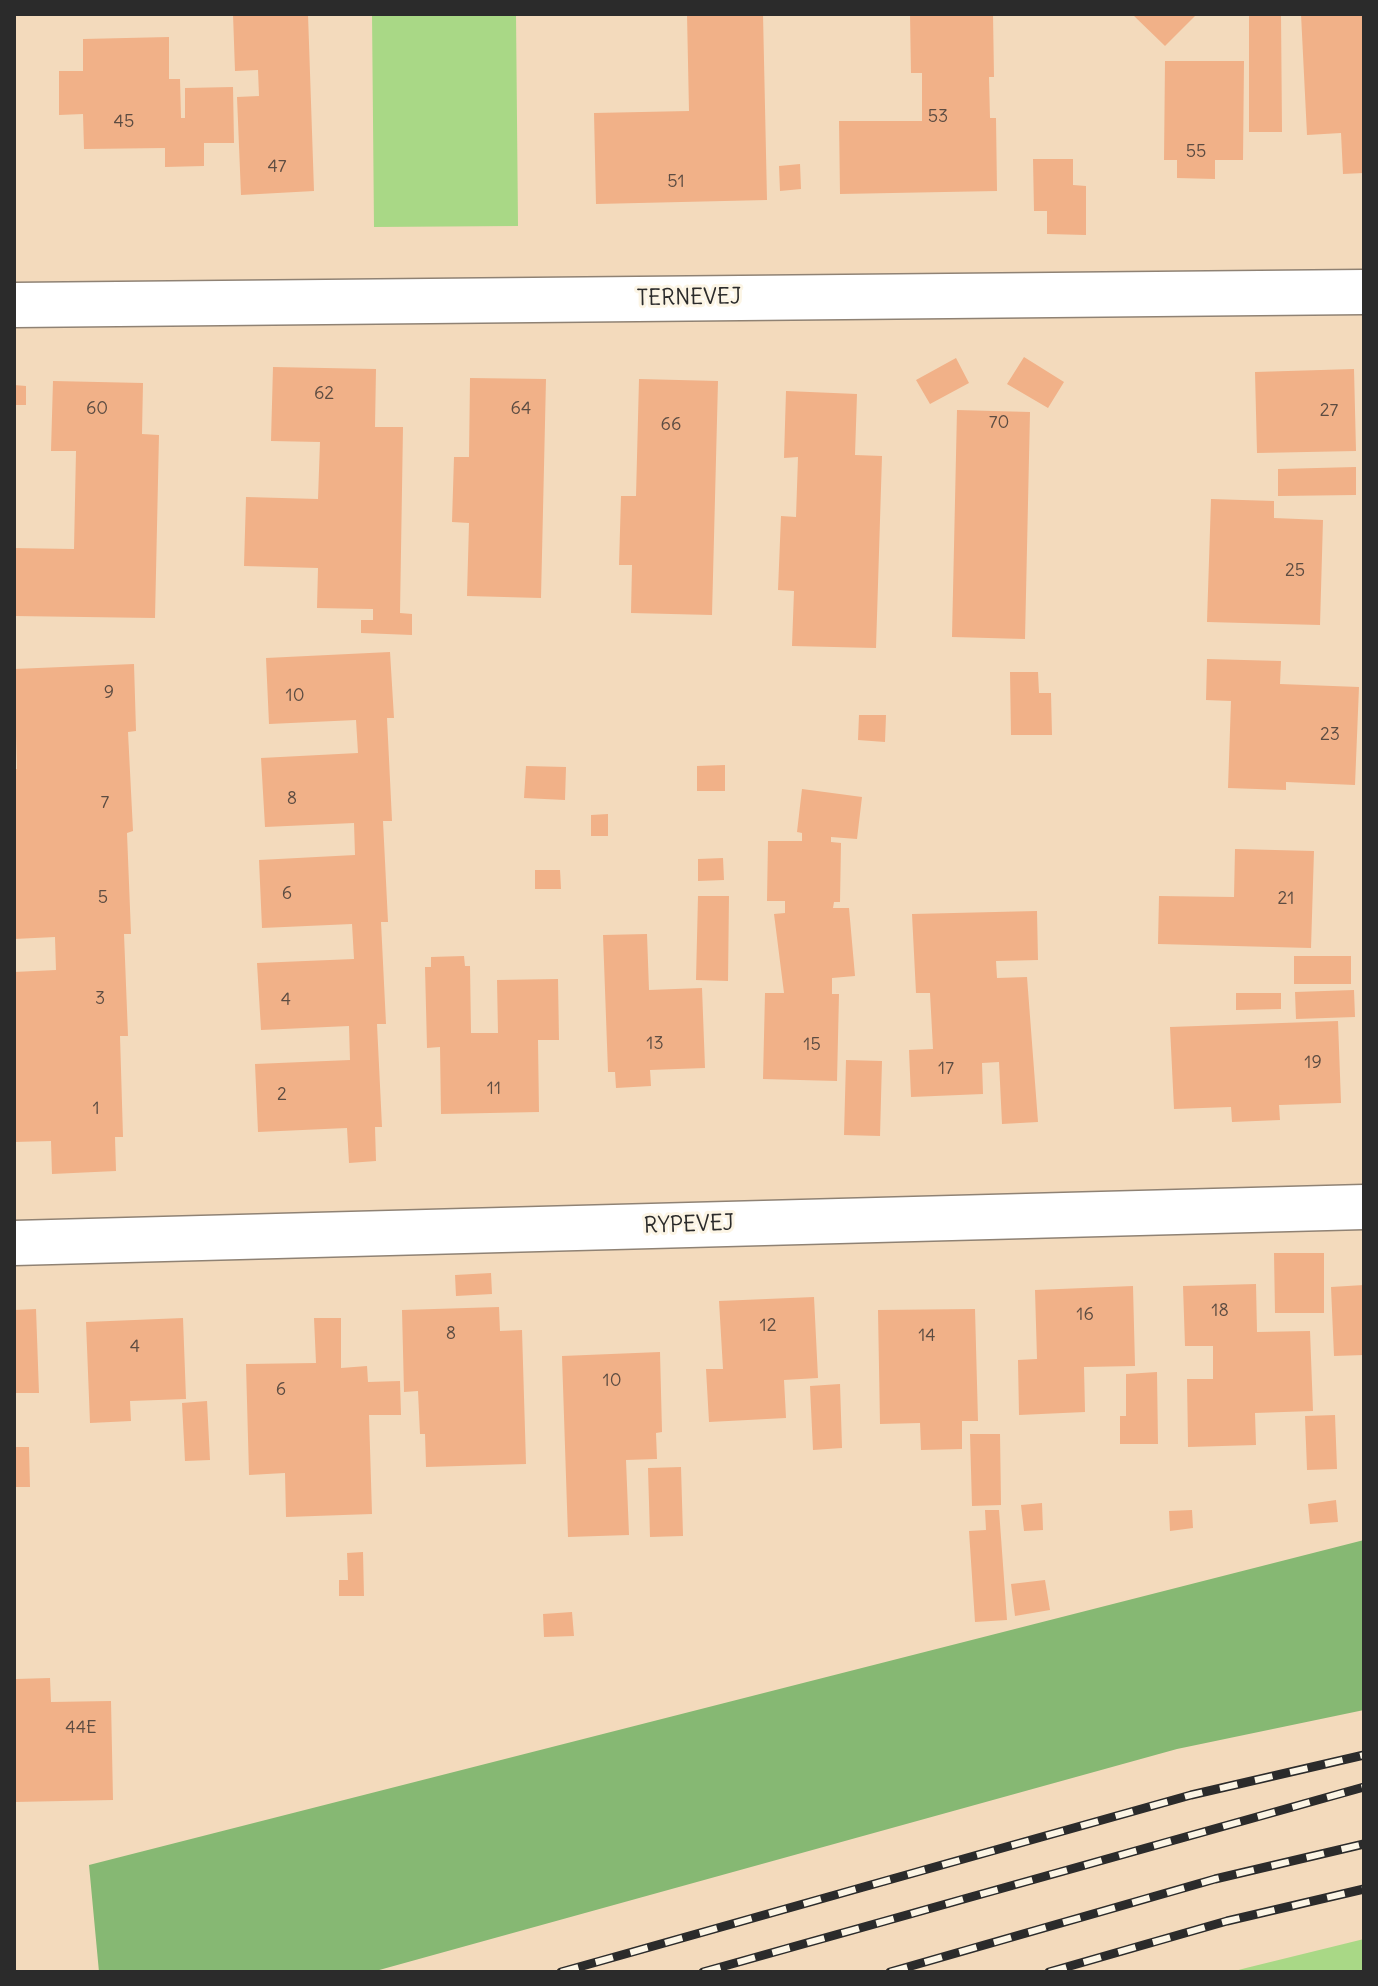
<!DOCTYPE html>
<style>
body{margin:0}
#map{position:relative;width:1378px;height:1986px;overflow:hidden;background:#f3dabc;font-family:Delius,sans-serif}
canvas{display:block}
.frame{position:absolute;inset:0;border:16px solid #2b2b2b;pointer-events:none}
</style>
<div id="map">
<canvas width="1378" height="1986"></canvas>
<div class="frame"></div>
</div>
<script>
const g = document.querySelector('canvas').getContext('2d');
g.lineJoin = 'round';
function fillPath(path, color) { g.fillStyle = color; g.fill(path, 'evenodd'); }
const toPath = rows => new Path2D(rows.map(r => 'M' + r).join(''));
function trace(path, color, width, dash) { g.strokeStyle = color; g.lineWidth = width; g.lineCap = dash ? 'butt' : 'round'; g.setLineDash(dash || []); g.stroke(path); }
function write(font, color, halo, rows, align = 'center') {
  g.font = font + ' Delius,sans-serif'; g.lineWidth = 6; g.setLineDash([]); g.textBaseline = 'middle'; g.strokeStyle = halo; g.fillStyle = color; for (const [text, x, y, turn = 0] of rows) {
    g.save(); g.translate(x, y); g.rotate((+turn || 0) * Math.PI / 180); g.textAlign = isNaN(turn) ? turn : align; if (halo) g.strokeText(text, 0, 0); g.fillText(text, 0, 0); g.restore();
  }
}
const green = toPath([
 [372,14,516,14,518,226,374,227],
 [1364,1939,1364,1972,1231,1972,1246,1968]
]);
const forest = toPath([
 [1364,1540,1364,1710,1177,1749,372,1972,99,1972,89,1865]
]);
const building = toPath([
 [233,14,308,14,314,191,241,195,237,97,259,96,258,70,235,71],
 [687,14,763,14,767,200,596,204,594,113,689,111],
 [910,14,993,14,994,77,989,77,990,118,996,118,997,191,840,194,839,121,922,121,922,73,911,73],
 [1132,14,1197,14,1165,46],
 [1249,14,1281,14,1282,132,1249,132],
 [1301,14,1364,14,1364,173,1343,174,1341,133,1307,135],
 [169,37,169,79,180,79,181,118,185,118,185,88,233,87,234,143,204,143,204,166,165,167,165,148,84,149,83,114,59,115,59,71,83,71,83,39],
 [1165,61,1244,61,1243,160,1215,160,1215,179,1177,178,1177,160,1164,160],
 [1033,159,1073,159,1073,185,1086,186,1086,235,1047,234,1047,211,1034,211],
 [800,164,801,189,780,191,779,166],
 [1024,357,1064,382,1048,408,1007,384],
 [956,358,969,383,930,404,916,380],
 [273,367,376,369,375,427,403,427,400,613,412,614,412,635,361,633,361,620,373,620,373,609,317,608,318,568,244,566,246,497,318,499,320,442,271,441],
 [1354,369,1356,451,1257,453,1255,372],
 [470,378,546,379,541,598,467,596,469,523,452,522,454,457,469,457],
 [639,379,718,381,712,615,631,613,632,565,619,565,621,496,636,496],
 [53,381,143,383,142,434,159,435,155,618,14,616,14,548,74,549,76,451,51,451],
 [14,385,26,386,26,405,14,405],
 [786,391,857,394,855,455,882,456,876,648,792,646,794,591,778,590,781,516,796,517,798,457,784,458],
 [957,410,1030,412,1025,639,952,637],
 [1356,467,1356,495,1278,496,1278,469],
 [1211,499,1274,501,1274,518,1323,520,1320,625,1207,622],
 [390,652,394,718,387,718,392,821,383,821,388,922,381,922,386,1024,377,1024,382,1127,375,1127,376,1161,349,1163,347,1128,258,1132,255,1064,350,1060,349,1026,261,1030,257,963,354,959,352,924,262,928,259,860,355,855,354,823,265,827,261,758,358,753,356,720,269,724,266,658],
 [1207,659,1281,661,1280,684,1359,687,1355,785,1286,782,1286,790,1228,788,1231,701,1206,700],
 [134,664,136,731,128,732,133,831,127,833,131,934,124,934,128,1036,120,1036,123,1137,115,1137,116,1171,52,1174,51,1141,14,1142,14,972,56,970,55,937,14,939,14,769,17,769,14,669],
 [1010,672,1038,672,1039,693,1051,693,1052,735,1011,735],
 [859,715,886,715,885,742,858,740],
 [725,765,725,791,697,791,697,766],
 [526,766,566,767,565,800,524,798],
 [802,789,862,797,857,839,831,837,831,842,841,843,840,902,834,902,833,908,849,908,855,976,832,978,832,994,839,994,837,1081,763,1079,765,993,784,993,774,914,785,913,785,901,767,901,768,841,802,841,802,833,797,832],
 [608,814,608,836,591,836,591,815],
 [1235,849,1314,851,1311,948,1158,944,1159,896,1234,897],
 [723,858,724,880,698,881,698,859],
 [535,870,560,870,561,889,535,889],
 [698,896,729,896,728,981,696,980],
 [1037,911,1038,960,996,961,997,978,1027,977,1038,1122,1002,1124,999,1062,982,1063,983,1094,911,1097,909,1050,933,1049,930,993,916,993,912,914],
 [647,934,649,990,702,988,705,1068,650,1070,651,1086,616,1088,615,1072,608,1072,603,935],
 [464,956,465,966,470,966,471,1033,498,1033,497,980,558,979,559,1040,538,1040,539,1112,441,1114,440,1047,427,1048,425,967,431,967,431,957],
 [1294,956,1351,956,1351,984,1294,984],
 [1354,990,1355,1017,1296,1019,1295,992],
 [1236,993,1281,993,1281,1009,1236,1010],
 [1338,1021,1341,1103,1279,1105,1280,1120,1232,1122,1231,1107,1174,1109,1170,1027],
 [846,1060,882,1061,880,1136,844,1135],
 [1274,1253,1324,1253,1324,1313,1275,1313],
 [491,1273,492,1294,456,1296,455,1275],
 [1256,1284,1257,1332,1310,1331,1313,1411,1255,1413,1256,1445,1188,1447,1187,1379,1213,1379,1213,1346,1185,1346,1183,1286],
 [1364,1285,1364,1355,1334,1356,1331,1287],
 [1133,1286,1135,1366,1084,1367,1085,1412,1019,1415,1018,1360,1037,1359,1035,1290],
 [814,1297,818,1378,784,1380,786,1418,709,1422,706,1369,723,1369,719,1301],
 [499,1307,500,1331,522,1330,526,1464,426,1467,425,1434,420,1434,418,1391,404,1392,402,1310],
 [36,1309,39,1393,16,1393,14,1310],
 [975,1309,978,1421,962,1421,962,1449,921,1450,920,1423,880,1424,878,1310],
 [183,1318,186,1399,130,1401,131,1421,90,1423,86,1322],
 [314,1318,341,1318,341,1368,367,1366,368,1382,400,1381,401,1415,369,1415,372,1514,286,1517,285,1473,249,1475,246,1364,316,1363],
 [660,1352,662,1432,656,1433,657,1459,626,1460,629,1535,568,1537,562,1356],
 [1157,1372,1158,1444,1120,1444,1120,1416,1126,1416,1126,1374],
 [840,1384,842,1448,813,1450,810,1386],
 [207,1401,210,1460,185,1461,182,1403],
 [1335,1415,1337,1469,1307,1470,1305,1416],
 [970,1434,1000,1434,1001,1505,972,1506],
 [14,1447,29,1447,30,1487,14,1487],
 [681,1467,683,1536,650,1537,648,1468],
 [1336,1500,1338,1522,1310,1524,1308,1504],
 [1042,1503,1043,1530,1024,1531,1021,1505],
 [985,1510,999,1510,1007,1620,975,1622,969,1531,986,1530],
 [1192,1510,1193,1528,1170,1531,1169,1511],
 [363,1552,364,1596,339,1596,339,1580,348,1580,347,1553],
 [1045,1580,1050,1610,1015,1616,1011,1584],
 [572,1612,574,1636,544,1637,543,1614],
 [50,1678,51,1702,111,1701,113,1800,14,1802,16,1679]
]);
const minor = toPath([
 [14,305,1364,292],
 [14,1243,1364,1207]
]);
const rail = toPath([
 [561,1972,1191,1795,1364,1755],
 [703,1972,1364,1787],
 [890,1972,1215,1879,1364,1844],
 [1049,1972,1227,1921,1364,1889]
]);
const numberNames = [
 ["53",938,117],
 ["45",124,122],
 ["55",1196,152],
 ["47",277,167],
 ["51",676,182],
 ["62",324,394],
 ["60",97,409],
 ["64",521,409],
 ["27",1329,411],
 ["70",999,423],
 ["66",671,425],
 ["25",1295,571],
 ["9",109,693],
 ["10",295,696],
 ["23",1330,735],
 ["8",292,799],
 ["7",105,803],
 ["6",287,894],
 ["5",103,898],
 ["21",1286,899],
 ["3",100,999],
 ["4",286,1000],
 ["13",655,1044],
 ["15",812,1045],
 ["19",1313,1063],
 ["17",946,1069],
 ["11",494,1089],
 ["2",282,1095],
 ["1",96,1109],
 ["18",1220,1311],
 ["16",1085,1315],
 ["12",768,1326],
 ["8",451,1334],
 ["14",927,1336],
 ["4",135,1347],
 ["10",612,1381],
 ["6",281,1390],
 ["44E",81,1728]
];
const streetNames = [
 ["TERNEVEJ",689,298,-1],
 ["RYPEVEJ",689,1225,-2]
];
fillPath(green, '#a9d886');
fillPath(forest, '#86b873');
fillPath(building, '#f1b188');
trace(minor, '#8f8274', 47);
trace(minor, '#fff', 44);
trace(rail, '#2b2b2b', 9);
trace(rail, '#fcf5e5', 6, [18]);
write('18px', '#5c4c42', null, numberNames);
write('22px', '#2b2b2b', '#fcf5e5', streetNames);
</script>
